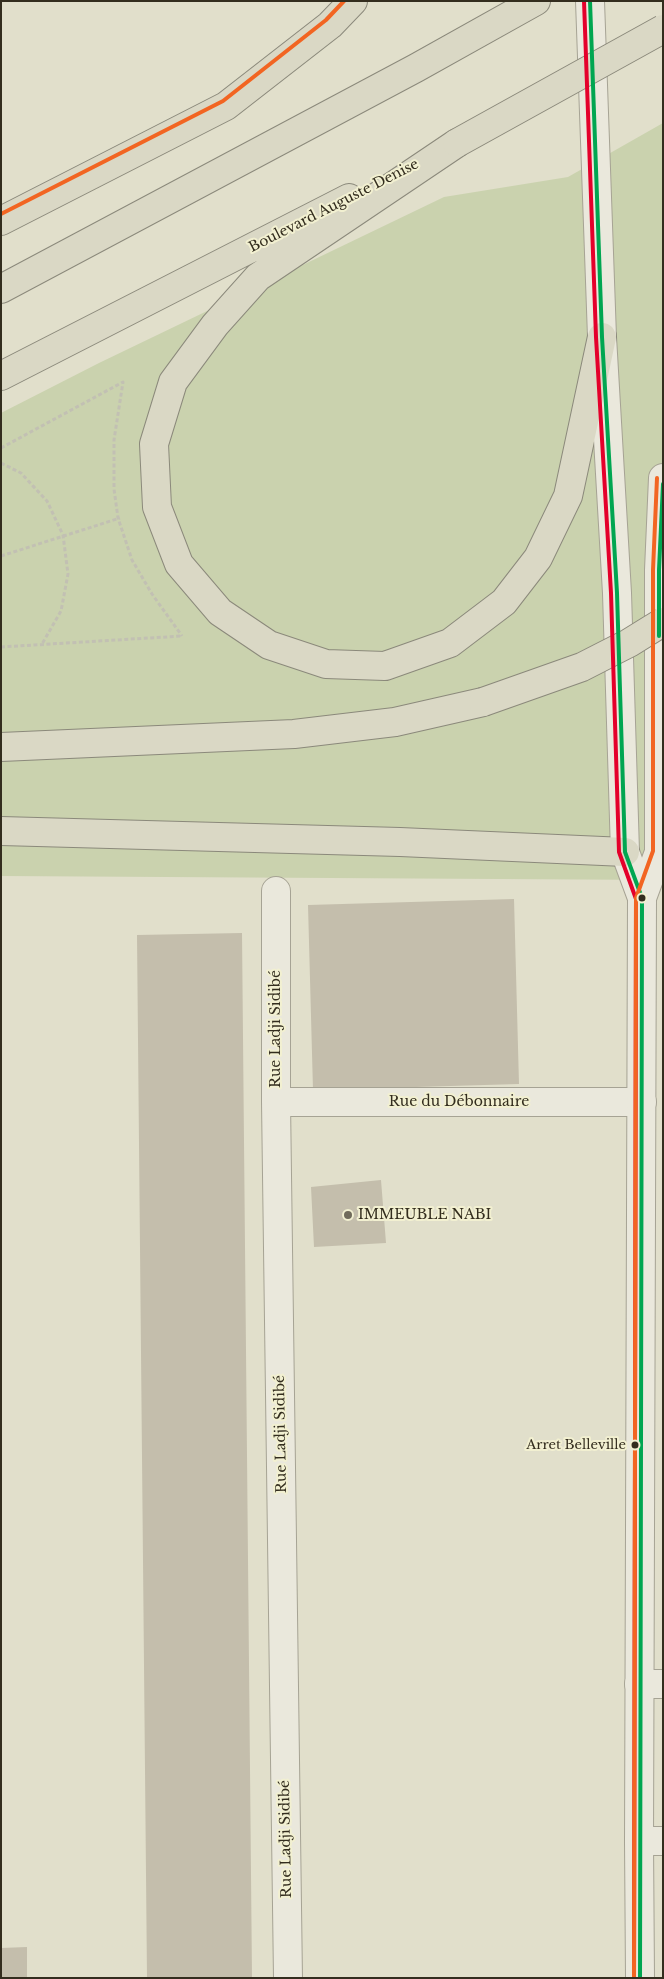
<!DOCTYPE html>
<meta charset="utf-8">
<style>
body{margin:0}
#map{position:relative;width:664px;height:1979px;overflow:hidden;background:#e1dfcb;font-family:"Libre Baskerville",serif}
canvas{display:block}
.frame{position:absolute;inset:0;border:2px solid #332d1e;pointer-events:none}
</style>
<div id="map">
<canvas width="664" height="1979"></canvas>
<div class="frame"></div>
</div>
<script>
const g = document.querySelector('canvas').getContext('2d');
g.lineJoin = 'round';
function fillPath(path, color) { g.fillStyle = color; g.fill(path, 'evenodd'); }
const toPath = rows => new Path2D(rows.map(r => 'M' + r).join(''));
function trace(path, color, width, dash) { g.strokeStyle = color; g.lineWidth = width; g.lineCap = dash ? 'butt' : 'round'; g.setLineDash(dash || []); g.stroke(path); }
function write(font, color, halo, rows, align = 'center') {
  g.font = font + ' "Libre Baskerville",serif'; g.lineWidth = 4; g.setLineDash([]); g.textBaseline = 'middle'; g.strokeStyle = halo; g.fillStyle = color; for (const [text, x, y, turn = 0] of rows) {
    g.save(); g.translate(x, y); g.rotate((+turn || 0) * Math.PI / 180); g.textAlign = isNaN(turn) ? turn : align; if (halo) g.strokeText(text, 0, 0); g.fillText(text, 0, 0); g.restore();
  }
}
const green = toPath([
 [663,123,663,880,1,876,1,413,99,363,444,197,568,177]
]);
const building = toPath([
 [514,899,519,1084,313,1090,308,905],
 [242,933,252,1978,147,1978,137,935],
 [381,1180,386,1243,314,1247,311,1187],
 [27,1947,27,1978,1,1978,1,1948]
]);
const path = toPath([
 [1,448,123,382,114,440,114,489,118,518,132,560,152,594,182,636],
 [1,463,21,473,47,501,63,535,68,574,61,611,42,644],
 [1,556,120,518],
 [1,647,182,636]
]);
const minor = toPath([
 [276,891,276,1102,288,1978],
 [276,1102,642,1102],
 [639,1684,663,1684],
 [639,1841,663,1841]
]);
const tertiary = toPath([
 [590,1,602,337,617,593,625,852,642,898],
 [640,1978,639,1841,642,898,659,852,659,570,663,478]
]);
const trunk = toPath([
 [457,143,258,277,215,325,173,382,154,444,157,507,179,564,220,612,269,645,326,664,385,666,450,643,504,602,538,558,568,496,602,337],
 [1,221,226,106,330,25,353,1],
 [1,289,416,68,536,1],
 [1,376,349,198],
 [1,747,294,734,395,722,483,702],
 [1,831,400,842,625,852]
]);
const trunkBridge = toPath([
 [457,143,663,29],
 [483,702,582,667,629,643,663,622]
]);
const bus1 = toPath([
 [590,1,602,337,617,593,625,852,642,898,640,1978],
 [659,636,659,570,663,484]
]);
const bus2 = toPath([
 [584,1,596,337,611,593,619,852,636,899,634,1978]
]);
const bus3 = toPath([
 [1,214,223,101,326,20,344,1],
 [634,1978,636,898,653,851,653,570,657,478]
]);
const markers = [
 [642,898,4.5,"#332d1e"],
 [348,1215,5,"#706b5b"],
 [635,1445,4.5,"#332d1e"]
];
const busNames = [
 ["Arret Belleville",626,1445]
];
const streetNames = [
 ["Boulevard Auguste Denise",334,206,-27],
 ["Rue Ladji Sidibé",276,1029,-90],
 ["Rue du Débonnaire",459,1102],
 ["Rue Ladji Sidibé",281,1434,-91],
 ["Rue Ladji Sidibé",286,1839,-91]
];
const poiNames = [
 ["IMMEUBLE NABI",358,1215]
];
fillPath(green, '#cad2ae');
fillPath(building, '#c4beac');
trace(minor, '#a6a394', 30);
trace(tertiary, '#a6a394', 30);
trace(trunk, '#8b897b', 30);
trace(path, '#c2c0b3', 3, [4, 2.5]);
trace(minor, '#eae8dc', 28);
trace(tertiary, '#eae8dc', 28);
trace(trunk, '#dad8c5', 28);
trace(trunkBridge, '#8b897b', 30, []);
trace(trunkBridge, '#dad8c5', 28);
trace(bus1, '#00a651', 4);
trace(bus2, '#e4002b', 4);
trace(bus3, '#f26522', 4);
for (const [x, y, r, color] of markers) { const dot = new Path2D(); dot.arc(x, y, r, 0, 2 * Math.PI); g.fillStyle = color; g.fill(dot); trace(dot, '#f2f0d1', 2); }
write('13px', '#332d1e', '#f2f0d1', busNames, 'right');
write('14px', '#332d1e', '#f2f0d1', streetNames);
write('14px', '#332d1e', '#f2f0d1', poiNames, 'left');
</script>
